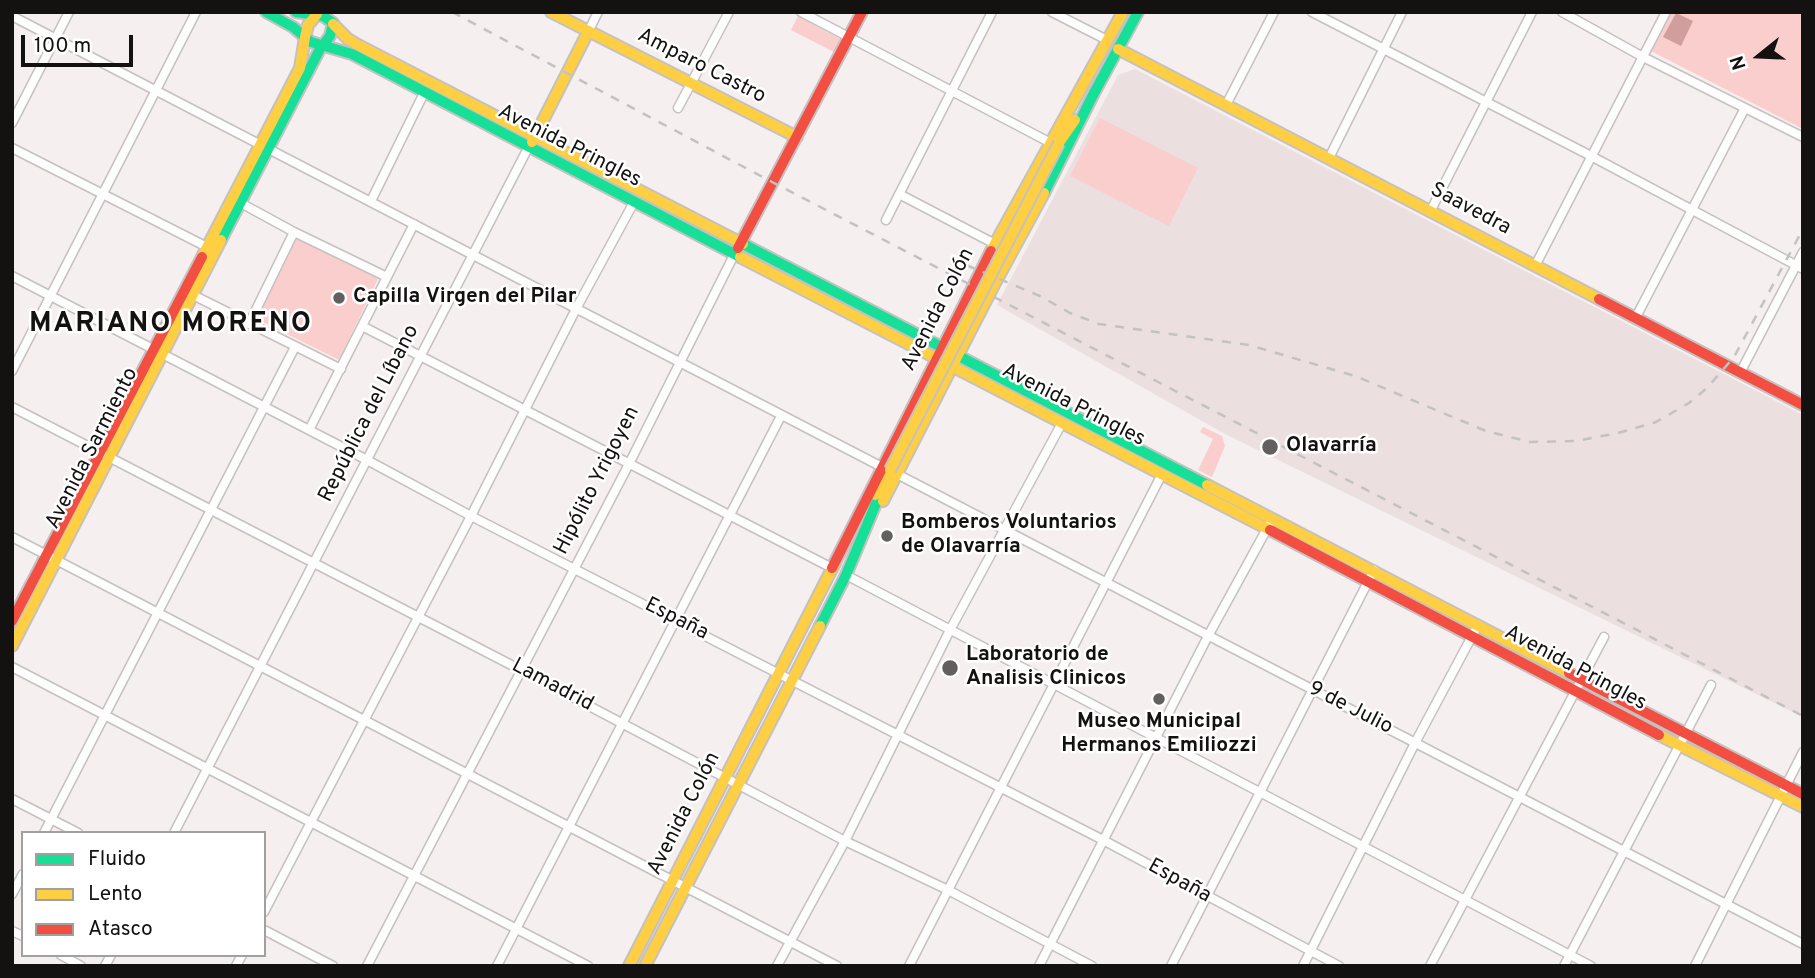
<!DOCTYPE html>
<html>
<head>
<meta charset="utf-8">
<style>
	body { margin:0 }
	#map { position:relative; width:1815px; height:978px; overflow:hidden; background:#f5efef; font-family:Overpass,sans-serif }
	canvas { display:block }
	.frame { position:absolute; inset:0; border:14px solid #141111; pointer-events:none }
	.legend { position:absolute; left:21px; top:831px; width:245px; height:126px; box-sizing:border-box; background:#fff; border:2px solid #a1a0a0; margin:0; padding:9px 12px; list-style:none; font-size:21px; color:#141111 }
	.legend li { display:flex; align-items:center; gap:14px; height:35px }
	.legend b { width:35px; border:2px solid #a1a0a0 }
	.north { position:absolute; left:1724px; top:21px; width:70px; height:70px; -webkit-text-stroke:5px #fff; paint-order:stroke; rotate:252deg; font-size:19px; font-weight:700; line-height:28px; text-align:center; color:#141111 }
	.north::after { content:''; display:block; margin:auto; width:24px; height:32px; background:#141111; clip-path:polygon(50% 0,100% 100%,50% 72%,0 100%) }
	.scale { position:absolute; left:21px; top:35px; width:112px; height:32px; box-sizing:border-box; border:4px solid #141111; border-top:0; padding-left:9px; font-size:21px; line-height:24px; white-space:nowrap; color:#141111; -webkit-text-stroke:5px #fff; paint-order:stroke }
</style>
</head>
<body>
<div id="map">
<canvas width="1815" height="978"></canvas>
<div class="frame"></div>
<ul class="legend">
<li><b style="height:9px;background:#16e098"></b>Fluido</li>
<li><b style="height:9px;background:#ffcf43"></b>Lento</li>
<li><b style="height:9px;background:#f24e42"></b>Atasco</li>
</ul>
<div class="north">N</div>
<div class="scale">100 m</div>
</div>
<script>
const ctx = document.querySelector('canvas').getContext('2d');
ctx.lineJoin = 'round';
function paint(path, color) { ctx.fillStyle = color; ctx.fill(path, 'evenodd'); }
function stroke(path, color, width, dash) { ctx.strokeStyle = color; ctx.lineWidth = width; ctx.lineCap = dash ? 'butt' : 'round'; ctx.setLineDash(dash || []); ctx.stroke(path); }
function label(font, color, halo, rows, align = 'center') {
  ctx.font = font + ' Overpass,sans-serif'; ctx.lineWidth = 5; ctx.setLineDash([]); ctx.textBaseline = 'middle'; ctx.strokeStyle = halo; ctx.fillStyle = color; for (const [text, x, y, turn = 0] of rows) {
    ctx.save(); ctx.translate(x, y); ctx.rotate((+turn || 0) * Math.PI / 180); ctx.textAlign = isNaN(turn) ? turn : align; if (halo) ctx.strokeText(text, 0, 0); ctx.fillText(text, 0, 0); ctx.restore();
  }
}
const built = new Path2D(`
	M 1135,69 L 1803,415 L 1803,717 L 1225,434 L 997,305 L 1118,75 Z`);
const green = new Path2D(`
	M 1665,12 L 1803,12 L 1803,129 L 1647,49 Z
	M 798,16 L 840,39 L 834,52 L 791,30 Z
	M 1100,118 L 1198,168 L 1169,226 L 1070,176 Z
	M 298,236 L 379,277 L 339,360 L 257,319 Z
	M 1203,427 L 1222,436 L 1225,446 L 1212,477 L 1198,470 L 1213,439 L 1200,432 Z`);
const water = new Path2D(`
	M 1676,13 L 1693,21 L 1681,46 L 1663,37 Z`);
const street = new Path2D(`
	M 801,12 L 1049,142
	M 1052,12 L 1107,40
	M 1312,12 L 1591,156 L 1803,269
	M 1562,12 L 1643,57 L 1803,137
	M 12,16 L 882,467
	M 588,32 L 598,12
	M 1226,105 L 1274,12
	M 678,108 L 729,12
	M 12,123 L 69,12
	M 12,148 L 209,248
	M 1329,158 L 1402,12
	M 899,194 L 995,244
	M 237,201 L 294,232 L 387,277
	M 371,201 L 424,93
	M 1431,210 L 1532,12
	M 886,220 L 992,12
	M 1535,266 L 1666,12
	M 12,276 L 367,460 L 471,516 L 1103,840 L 1339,966
	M 193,295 L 341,369
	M 1635,319 L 1745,108
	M 249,324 L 294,232
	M 362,326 L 832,568
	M 12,371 L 196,12
	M 1740,373 L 1803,252
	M 12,407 L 521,670 L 845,841 L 948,890 L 1092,966
	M 309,430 L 414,224
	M 897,474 L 1803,944
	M 12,537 L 837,966
	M 846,575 L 1591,966
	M 12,667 L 588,966
	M 12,799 L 78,833
	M 44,833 L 295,347
	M 174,833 L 528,148
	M 12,894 L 23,874
	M 264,912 L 471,516 L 577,307 L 634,202
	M 264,930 L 333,966
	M 12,931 L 23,936
	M 61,955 L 81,966
	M 105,966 L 111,955
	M 236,966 L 242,955
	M 367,966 L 629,464 L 735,253
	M 497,966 L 781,416
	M 777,966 L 845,841 L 950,630 L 1062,423
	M 909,966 L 1162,474
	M 1039,966 L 1208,636 L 1269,525
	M 1171,966 L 1374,570
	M 1303,966 L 1415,743 L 1478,625
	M 1430,966 L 1604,637
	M 1564,966 L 1711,685
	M 1695,966 L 1803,752`);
const fast = new Path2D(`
	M 266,12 L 293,27 L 311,42 L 352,54 L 740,257
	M 296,12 L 323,16 L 333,23 L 330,36 L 323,45
	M 1093,95 L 1138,12
	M 1044,193 L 1095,91
	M 221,240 L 322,45
	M 743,244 L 1207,485
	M 820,626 L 846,575 L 882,489`);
const slow = new Path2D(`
	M 551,12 L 797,137
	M 333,24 L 348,39 L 358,45 L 743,244
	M 305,37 L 308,25 L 317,14
	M 1118,49 L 1599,299
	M 532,142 L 588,32
	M 1059,143 L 1075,120
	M 991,251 L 1123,12
	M 202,257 L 300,68 L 305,37
	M 740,257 L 1270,530
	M 1207,485 L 1569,673
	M 875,495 L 890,470
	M 883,501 L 994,285 L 1044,193
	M 12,646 L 221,240
	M 1659,735 L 1803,807
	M 629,966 L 835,563
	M 645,966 L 820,626`);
const jam = new Path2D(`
	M 738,248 L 862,12
	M 1599,299 L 1803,405
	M 1270,530 L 1659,735
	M 832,568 L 991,251
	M 12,621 L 202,257
	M 1569,673 L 1803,794`);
const rail = new Path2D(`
	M 452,12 L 772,182 L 1803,716
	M 966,265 L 1040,296 L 1070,313 L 1099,324 L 1249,345 L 1355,376 L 1486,431 L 1530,442 L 1576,441 L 1618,433 L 1656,422 L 1689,403 L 1707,388 L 1734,357 L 1803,229`);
const slowBridge = new Path2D(`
	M 890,470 L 1059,143`);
const markers = [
	[339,298,7,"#635f5f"],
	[1270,447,9,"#635f5f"],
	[887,536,7,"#635f5f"],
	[950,668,9,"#635f5f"],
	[1159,699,7,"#635f5f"]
];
const streetNames = [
	["Amparo Castro",701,67,27],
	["Avenida Pringles",569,147,27],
	["Saavedra",1470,210,28],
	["Avenida Colón",939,310,-63],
	["Avenida Pringles",1073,406,27],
	["República del Líbano",370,414,-63],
	["Avenida Sarmiento",93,449,-63],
	["Hipólito Yrigoyen",598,481,-63],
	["España",676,620,27],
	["Avenida Pringles",1575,669,28],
	["Lamadrid",552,686,28],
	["9 de Julio",1350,709,27],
	["Avenida Colón",685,814,-63],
	["España",1179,882,29]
];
const poiNames = [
	["Capilla Virgen del Pilar",353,298],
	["Olavarría",1286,447],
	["Bomberos Voluntarios",901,524],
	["de Olavarría",901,548],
	["Laboratorio de",966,656],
	["Analisis Clinicos",966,680],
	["Museo Municipal",1159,723,"center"],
	["Hermanos Emiliozzi",1159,747,"center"]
];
const districtNames = [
	["MARIANO MORENO",171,325]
];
paint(built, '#ecdfdf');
paint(green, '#f9cecd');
paint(water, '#d09e9d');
stroke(street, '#c6c1c1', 11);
stroke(fast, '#c6c1c1', 14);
stroke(slow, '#c6c1c1', 14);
stroke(jam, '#c6c1c1', 14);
stroke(street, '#fefdfd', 8);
stroke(fast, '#16e098', 10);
stroke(slow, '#ffcf43', 10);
stroke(jam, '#f24e42', 10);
stroke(rail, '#c3c2c2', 2.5, [9, 9]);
stroke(slowBridge, '#c6c1c1', 14, []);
stroke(slowBridge, '#ffcf43', 10);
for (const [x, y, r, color] of markers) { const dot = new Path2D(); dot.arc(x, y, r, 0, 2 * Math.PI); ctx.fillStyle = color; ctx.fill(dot); stroke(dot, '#fff', 2.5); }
label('21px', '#141111', '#fff', streetNames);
label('bold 21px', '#141111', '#fff', poiNames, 'left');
ctx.letterSpacing = '2px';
label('bold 28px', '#141111', '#fff', districtNames);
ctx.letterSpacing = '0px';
</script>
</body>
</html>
